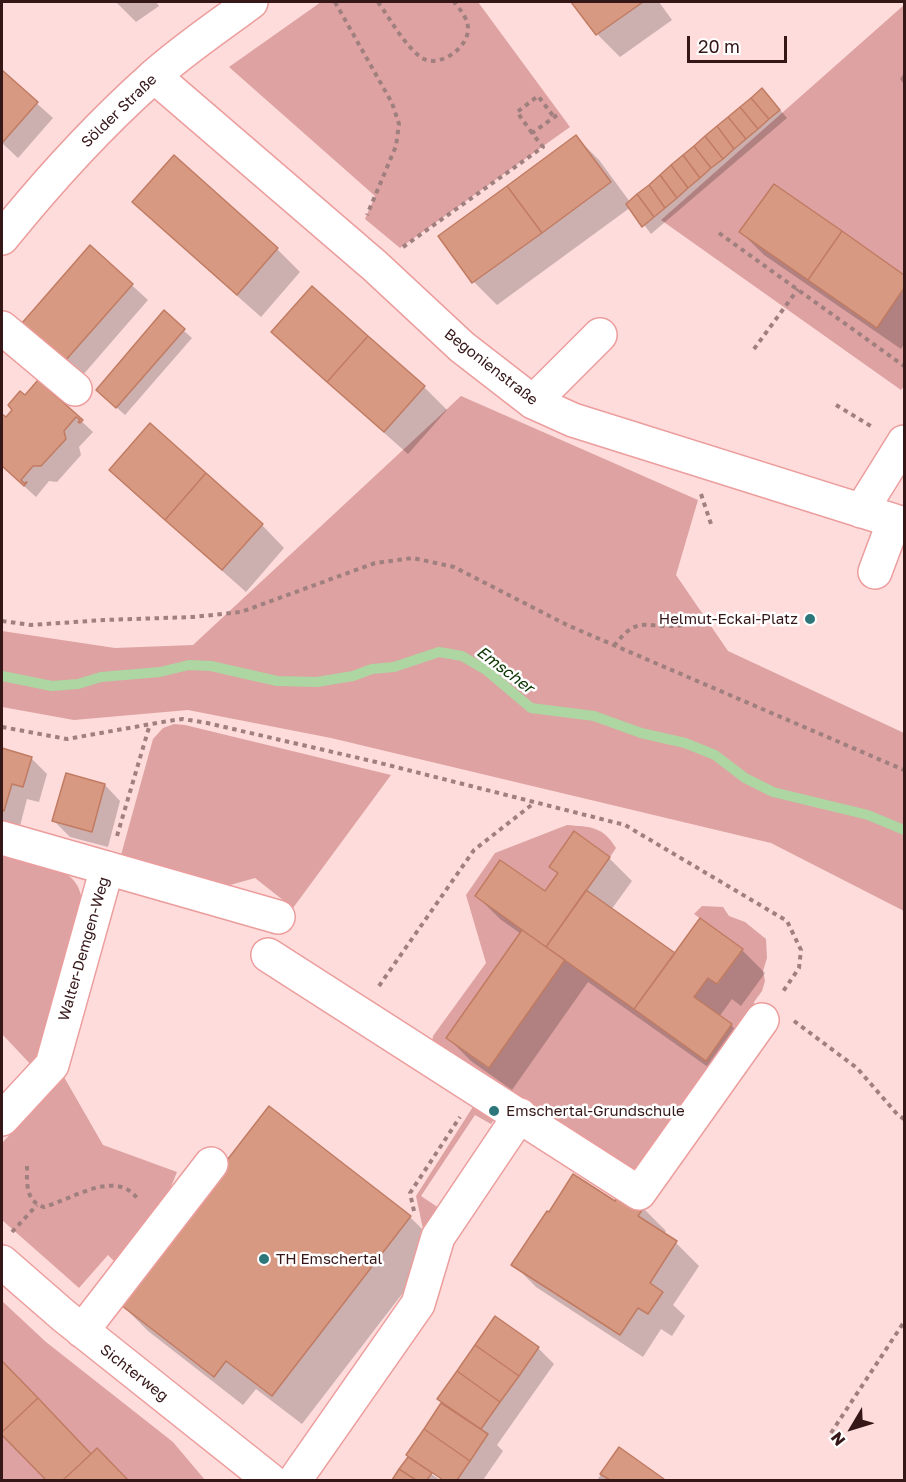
<!DOCTYPE html>
<html>
<head>
<meta charset="utf-8">
<style>
	body { margin:0 }
	#map { position:relative; width:906px; height:1482px; overflow:hidden; background:#fedcdb; font-family:"Golos Text",sans-serif }
	canvas { display:block }
	.frame { position:absolute; inset:0; border:3px solid #351718; pointer-events:none }
	.north { position:absolute; left:822px; top:1398px; width:60px; height:60px; -webkit-text-stroke:4px #fff; paint-order:stroke; rotate:232deg; font-size:16px; font-weight:700; line-height:24px; text-align:center; color:#351718 }
	.north::after { content:''; display:block; margin:auto; width:21px; height:27px; background:#351718; clip-path:polygon(50% 0,100% 100%,50% 72%,0 100%) }
	.scale { position:absolute; left:687px; top:36px; width:100px; height:27px; box-sizing:border-box; border:3px solid #351718; border-top:0; padding-left:8px; font-size:18px; line-height:21px; white-space:nowrap; color:#351718; -webkit-text-stroke:4px #fff; paint-order:stroke }
</style>
</head>
<body>
<div id="map">
<canvas width="906" height="1482"></canvas>
<div class="frame"></div>
<div class="north">N</div>
<div class="scale">20 m</div>
</div>
<script>
const ctx = document.querySelector('canvas').getContext('2d');
ctx.lineJoin = 'round';
function paint(path, color) { ctx.fillStyle = color; ctx.fill(path, 'evenodd'); }
function stroke(path, color, width, dash) { ctx.strokeStyle = color; ctx.lineWidth = width; ctx.lineCap = dash ? 'butt' : 'round'; ctx.setLineDash(dash || []); ctx.stroke(path); }
function label(font, color, halo, rows, align = 'center') {
  ctx.font = font + ' "Golos Text",sans-serif'; ctx.lineWidth = 5; ctx.setLineDash([]); ctx.textBaseline = 'middle'; ctx.strokeStyle = halo; ctx.fillStyle = color; for (const [text, x, y, turn = 0] of rows) {
    ctx.save(); ctx.translate(x, y); ctx.rotate((+turn || 0) * Math.PI / 180); ctx.textAlign = isNaN(turn) ? turn : align; if (halo) ctx.strokeText(text, 0, 0); ctx.fillText(text, 0, 0); ctx.restore();
  }
}
const green = new Path2D(`
	M 321,2 L 478,2 L 570,127 L 400,248 L 365,219 L 375,196 L 229,67 Z
	M 904,5 L 904,386 L 901,390 L 661,220 Z
	M 461,396 L 698,500 L 676,575 L 728,651 L 904,733 L 904,911 L 771,843 L 331,738 L 188,710 L 74,720 L 2,707 L 2,631 L 115,648 L 193,645 Z
	M 174,724 L 185,725 L 391,775 L 293,908 L 255,878 L 223,887 L 121,855 L 153,739 L 163,728 Z
	M 567,825 C 590,827 603,826 616,848 L 610,857 L 574,831 L 549,867 L 558,873 L 545,891 L 500,860 L 475,896 L 522,930 L 446,1038 L 488,1068 L 565,960 L 706,1060 L 731,1024 L 694,997 L 708,978 L 718,984 L 742,949 L 694,914 L 702,906 L 723,907 L 729,916 L 745,922 L 766,939 L 767,958 L 763,971 L 765,981 L 762,991 L 754,1002 L 756,1014 L 637,1181 L 432,1042 L 433,1036 L 486,963 L 466,895 L 495,853 Z
	M 2,852 C 27,859 77,865 81,896 C 82,902 81,909 81,915 L 35,1069 L 2,1034 Z
	M 64,1077 L 103,1145 L 177,1172 L 161,1211 L 118,1265 L 108,1255 L 79,1288 L 2,1220 L 2,1143 Z
	M 476,1102 L 497,1115 L 491,1124 L 475,1115 L 421,1196 L 442,1210 L 404,1299 L 423,1229 L 416,1196 Z
	M 2,1301 L 46,1342 L 173,1442 L 205,1480 L 2,1480 Z`);
const shadow = new Path2D(`
	M 116,2 L 156,2 L 159,6 L 136,22 Z
	M 573,2 L 659,2 L 672,20 L 620,57 L 597,34 Z
	M 2,72 L 53,118 L 18,158 L 2,143 Z
	M 904,73 L 904,84 L 900,79 Z
	M 770,98 L 787,118 L 651,234 L 631,207 L 497,305 L 474,282 L 440,236 L 576,137 L 599,160 L 630,202 Z
	M 174,158 L 277,249 L 300,272 L 261,317 L 157,225 L 134,202 Z
	M 774,186 L 904,276 L 904,344 L 901,349 L 764,255 L 741,232 Z
	M 90,247 L 148,300 L 82,376 L 40,338 Z
	M 164,313 L 192,338 L 125,415 L 105,397 Z
	M 273,332 L 424,387 L 447,410 L 408,454 L 296,355 Z
	M 2,416 L 6,419 L 77,417 L 93,432 L 79,447 L 81,455 L 57,482 L 49,481 L 36,497 L 2,466 Z
	M 111,470 L 262,525 L 284,548 L 246,592 L 134,493 Z
	M 2,750 L 31,758 L 47,774 L 39,802 L 27,799 L 20,826 L 2,821 Z
	M 67,775 L 105,785 L 120,801 L 108,847 L 70,837 L 54,821 Z
	M 609,858 L 632,881 L 611,910 L 675,955 L 742,950 L 765,973 L 741,1006 L 732,999 L 719,1017 L 731,1025 L 754,1048 L 729,1082 L 588,982 L 512,1090 L 471,1061 L 448,1038 L 521,934 L 500,919 L 477,896 L 545,894 L 559,875 L 551,867 Z
	M 615,1203 L 643,1208 L 666,1231 L 664,1234 L 676,1243 L 699,1266 L 673,1305 L 685,1316 L 672,1336 L 661,1329 L 643,1357 L 536,1287 L 513,1264 Z
	M 410,1217 L 439,1246 L 302,1424 L 256,1389 L 243,1405 L 148,1331 L 119,1302 Z
	M 538,1348 L 554,1364 L 497,1445 L 503,1451 L 483,1480 L 445,1480 L 424,1466 L 424,1469 L 440,1480 L 393,1480 L 443,1403 L 439,1399 Z
	M 2,1362 L 89,1453 L 71,1471 L 97,1450 L 126,1480 L 48,1480 L 2,1433 Z
	M 620,1449 L 663,1480 L 597,1480 Z`);
const stream = new Path2D(`
	M 2,676 L 52,686 L 78,684 L 101,677 L 160,672 L 189,665 L 211,666 L 277,681 L 317,682 L 353,676 L 372,669 L 394,667 L 439,652 L 462,656 L 486,670 L 531,708 L 594,716 L 641,733 L 685,743 L 715,755 L 745,778 L 773,792 L 868,815 L 904,830`);
const building = new Path2D(`
	M 571,2 L 643,2 L 596,35 Z
	M 2,70 L 38,102 L 2,143 Z
	M 762,88 L 780,110 L 769,119 L 751,98 Z
	M 751,98 L 769,119 L 758,129 L 740,107 Z
	M 740,107 L 758,129 L 746,139 L 728,117 Z
	M 728,117 L 746,139 L 734,149 L 717,126 Z
	M 717,126 L 734,149 L 723,159 L 705,136 Z
	M 576,135 L 611,182 L 542,233 L 507,186 Z
	M 705,136 L 723,159 L 711,168 L 694,146 Z
	M 694,146 L 711,168 L 700,178 L 683,155 Z
	M 174,155 L 278,248 L 237,295 L 132,202 Z
	M 683,155 L 700,178 L 688,188 L 671,165 Z
	M 671,165 L 688,188 L 677,198 L 660,175 Z
	M 660,175 L 677,198 L 665,208 L 649,185 Z
	M 774,184 L 842,231 L 808,280 L 739,232 Z
	M 649,185 L 665,208 L 654,217 L 637,194 Z
	M 507,186 L 542,233 L 472,283 L 438,236 Z
	M 637,194 L 654,217 L 642,227 L 626,204 Z
	M 842,231 L 904,275 L 904,288 L 877,328 L 808,280 Z
	M 90,245 L 133,284 L 65,361 L 22,323 Z
	M 312,286 L 368,336 L 327,382 L 271,332 Z
	M 164,310 L 185,329 L 116,408 L 96,390 Z
	M 368,336 L 425,386 L 384,432 L 327,382 Z
	M 38,380 L 83,420 L 80,423 L 78,422 L 80,420 L 76,417 L 64,431 L 66,439 L 41,466 L 33,466 L 21,480 L 24,483 L 27,482 L 24,486 L 2,466 L 2,414 L 6,417 L 12,410 L 8,405 L 20,391 L 25,395 Z
	M 150,423 L 206,473 L 165,520 L 109,470 Z
	M 206,473 L 263,524 L 222,570 L 165,520 Z
	M 2,748 L 32,757 L 23,787 L 12,784 L 4,811 L 2,810 Z
	M 66,773 L 105,784 L 92,832 L 52,821 Z
	M 574,831 L 610,857 L 546,947 L 475,896 L 500,860 L 545,891 L 558,873 L 549,867 Z
	M 586,890 L 675,953 L 634,1009 L 546,947 Z
	M 700,918 L 743,949 L 717,984 L 708,978 L 694,997 L 732,1024 L 706,1061 L 634,1009 Z
	M 522,930 L 565,960 L 489,1068 L 446,1038 Z
	M 269,1106 L 411,1216 L 272,1396 L 226,1361 L 214,1377 L 117,1302 Z
	M 573,1174 L 615,1201 L 621,1192 L 644,1207 L 638,1216 L 677,1241 L 650,1283 L 663,1292 L 648,1314 L 638,1308 L 620,1335 L 511,1265 L 547,1211 L 549,1212 Z
	M 495,1316 L 539,1347 L 519,1376 L 475,1345 Z
	M 475,1345 L 519,1376 L 500,1402 L 457,1371 Z
	M 2,1361 L 38,1398 L 2,1432 Z
	M 457,1371 L 500,1402 L 481,1429 L 437,1399 Z
	M 38,1398 L 91,1454 L 63,1480 L 46,1480 L 2,1435 L 2,1432 Z
	M 441,1403 L 488,1434 L 470,1461 L 424,1429 Z
	M 424,1429 L 470,1461 L 457,1480 L 443,1480 L 406,1455 Z
	M 619,1447 L 664,1479 L 662,1480 L 610,1480 L 600,1474 Z
	M 97,1448 L 128,1480 L 63,1480 L 91,1454 Z
	M 408,1457 L 432,1473 L 427,1480 L 416,1480 L 399,1469 Z
	M 399,1469 L 416,1480 L 392,1480 Z`);
const path = new Path2D(`
	M 335,2 L 392,103 L 399,124 L 396,146 L 367,215
	M 378,2 C 389,17 407,50 424,59 C 441,67 467,48 468,30 C 469,20 460,9 454,2
	M 532,133 L 517,112 L 538,96 L 554,117
	M 719,233 L 904,366
	M 403,247 L 543,147 L 532,133 L 560,113
	M 754,349 L 798,289
	M 836,405 L 874,428
	M 701,494 L 712,527
	M 2,621 L 31,625 L 104,620 L 193,617 L 241,612 L 375,563 L 413,558 L 454,567 L 567,625 L 904,770
	M 614,646 C 637,616 643,627 674,626 C 686,626 700,618 711,615
	M 2,727 L 67,739 L 168,721 L 183,719 L 207,723 L 376,762 L 625,825 L 787,921 L 801,950 L 799,968 L 782,993
	M 117,836 L 150,724
	M 379,986 L 474,850 L 534,803
	M 794,1021 L 857,1068 L 897,1114 L 904,1119
	M 27,1166 C 27,1183 25,1201 44,1207 C 73,1199 118,1167 139,1201
	M 414,1211 L 410,1193 L 460,1117
	M 12,1232 L 37,1205
	M 831,1433 L 904,1322`);
const minor = new Path2D(`
	M 154,76 L 375,266 L 462,347 L 533,402 L 573,420 L 904,524
	M 2,328 L 75,389
	M 533,402 L 600,335
	M 861,511 L 904,442
	M 875,572 L 894,521
	M 2,838 L 278,917
	M 268,955 L 639,1193 L 762,1020
	M 2,1119 L 52,1065 L 107,868
	M 2,1262 L 64,1316 L 270,1480
	M 82,1331 L 211,1164
	M 295,1480 L 418,1304 L 438,1237 L 520,1115`);
const major = new Path2D(`
	M 2,238 C 48,181 98,126 153,77 C 183,50 219,26 251,2`);
const markers = [
	[810,619,6,"#2d767a"],
	[494,1111,6,"#2d767a"],
	[264,1259,6,"#2d767a"]
];
const streetNames = [
	["Sölder Straße",119,111,-44],
	["Begonienstraße",491,367,38],
	["Walter-Demgen-Weg",84,949,-74],
	["Sichterweg",134,1373,38]
];
const poiNames = [
	["Helmut-Eckai-Platz",798,619,"right"],
	["Emschertal-Grundschule",506,1111],
	["TH Emschertal",276,1259]
];
const waterNames = [
	["Emscher",505,670,37]
];
paint(green, '#dda2a1');
paint(shadow, '#0003');
stroke(stream, '#add6a3', 10);
paint(building, '#d89983');
stroke(building, '#c17b62', 1.5);
stroke(minor, '#ec9d9d', 36);
stroke(major, '#ec9d9d', 36);
stroke(path, '#a0807f', 4, [4.5, 4.5]);
stroke(minor, '#fff', 33);
stroke(major, '#fff', 33);
for (const [x, y, r, color] of markers) { const dot = new Path2D(); dot.arc(x, y, r, 0, 2 * Math.PI); ctx.fillStyle = color; ctx.fill(dot); stroke(dot, '#fff', 2); }
label('15px', '#351718', '#fff', streetNames);
label('15px', '#351718', '#fff', poiNames, 'left');
label('italic 16px', '#0b3401', '#fff', waterNames);
</script>
</body>
</html>
